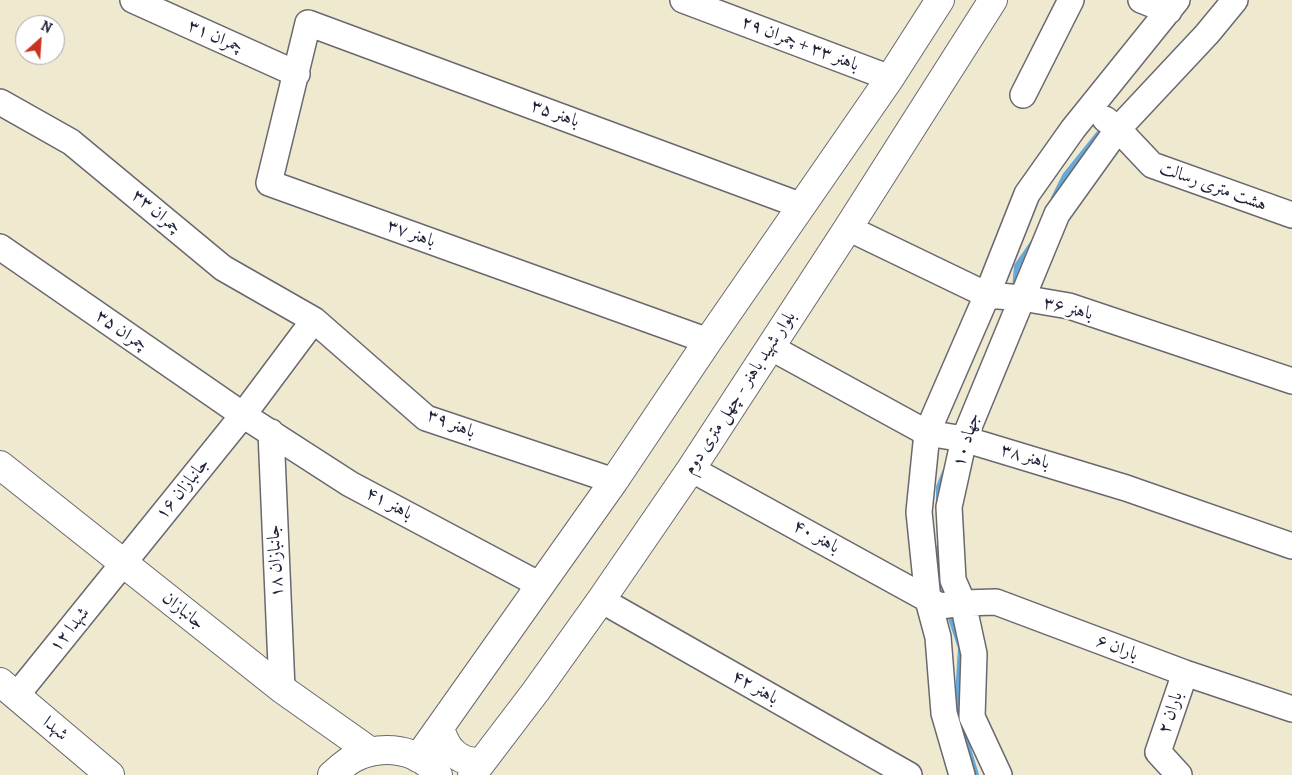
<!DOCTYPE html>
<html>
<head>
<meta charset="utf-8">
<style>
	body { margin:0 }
	#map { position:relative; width:1292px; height:775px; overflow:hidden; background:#efe9d0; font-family:Alegreya,serif }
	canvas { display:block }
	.north { position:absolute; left:15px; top:15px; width:50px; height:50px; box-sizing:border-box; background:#fff; border:1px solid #a7a7b1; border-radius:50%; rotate:26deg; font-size:14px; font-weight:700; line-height:20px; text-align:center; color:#22223b }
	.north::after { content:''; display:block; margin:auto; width:18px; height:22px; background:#c8321e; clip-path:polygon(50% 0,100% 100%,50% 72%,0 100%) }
</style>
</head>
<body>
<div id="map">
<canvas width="1292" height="775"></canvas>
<div class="north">N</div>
</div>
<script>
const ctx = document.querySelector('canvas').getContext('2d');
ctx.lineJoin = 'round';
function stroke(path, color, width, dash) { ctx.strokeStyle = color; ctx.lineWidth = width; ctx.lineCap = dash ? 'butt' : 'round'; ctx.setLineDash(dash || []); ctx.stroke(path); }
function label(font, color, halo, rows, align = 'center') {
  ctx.font = font + ' Alegreya,Amiri,serif'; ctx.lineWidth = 5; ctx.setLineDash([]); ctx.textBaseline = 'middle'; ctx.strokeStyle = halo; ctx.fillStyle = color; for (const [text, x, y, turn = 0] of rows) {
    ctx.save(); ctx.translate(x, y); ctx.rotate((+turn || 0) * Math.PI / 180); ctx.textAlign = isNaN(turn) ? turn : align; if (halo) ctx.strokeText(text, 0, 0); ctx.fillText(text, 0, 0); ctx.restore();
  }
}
const stream = new Path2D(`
	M 1054,198 L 1065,176 L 1106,125
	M 1015,289 L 1017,266 L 1033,243
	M 939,503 L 939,487 L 945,472
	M 939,548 L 939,581 L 945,600
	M 948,609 L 961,648 L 957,712 L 976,775`);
const minor = new Path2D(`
	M 133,0 L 297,74
	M 683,0 L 890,78
	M 1141,0 L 1169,11
	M 1023,95 L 1071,0
	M 0,102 L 71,142 L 223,268 L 314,320 L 426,418 L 614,481
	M 1105,119 L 1118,129 L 1152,165 L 1292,215
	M 848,228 L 987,295 L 1022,298 L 1069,306 L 1292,381
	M 0,247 L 243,415 L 350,484 L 540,585
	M 708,341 L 269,183 L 308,23 L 802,206
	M 770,347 L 927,433 L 964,439 L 1126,488 L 1292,546
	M 271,432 L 282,689
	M 691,469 L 940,606 L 963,603 L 996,602 L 1185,673 L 1292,709
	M 601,600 L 909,775
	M 16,696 L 243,415 L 314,320
	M 962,775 L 944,713 L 938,637 L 928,600 L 919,512 L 927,433 L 987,295 L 1027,194 L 1073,129 L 1177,0
	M 999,775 L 972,717 L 974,654 L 963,603 L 953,580 L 949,507 L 964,439 L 1057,214 L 1118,129 L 1207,34 L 1235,0
	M 1179,775 L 1158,752 L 1185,673`);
const tertiary = new Path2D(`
	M 440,728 C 446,749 458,763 481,762
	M 418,758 L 614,481 L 708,341 L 890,78 L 940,0
	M 472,775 L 536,691 L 601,600 L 691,469 L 848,228 L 993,0`);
const secondary = new Path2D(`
	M 0,465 L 282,689 L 371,752
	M 0,682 L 110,775
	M 332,775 C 339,769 346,762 354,758 C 382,744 419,748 438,775`);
const streetNames = [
	["چمران ۳۱",215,37,24],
	["باهنر ۳۳ + چمران ۲۹",800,44,21],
	["باهنر ۳۵",555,114,20],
	["هشت متری رسالت",1213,187,20],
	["چمران ۳۳",156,212,40],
	["باهنر ۳۷",411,234,20],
	["باهنر ۳۶",1068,309,14],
	["چمران ۳۵",121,331,35],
	["بلوار شهید باهنر - چهل متری دوم",740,393,-57],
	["باهنر ۳۹",451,424,22],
	["جهاد ۱۰",967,440,-73],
	["باهنر ۳۸",1025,457,17],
	["جانبازان ۱۶",183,489,-51],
	["باهنر ۴۱",389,504,28],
	["باهنر ۴۰",816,537,29],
	["جانبازان ۱۸",276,561,-93],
	["جانبازان",183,611,39],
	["شهدا ۱۲",70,630,-51],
	["باران ۶",1117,648,21],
	["باهنر ۴۲",755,688,30],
	["باران ۲",1171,713,-71],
	["شهدا",55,729,40]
];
stroke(stream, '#65a8da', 6);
stroke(minor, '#6a686f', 28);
stroke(tertiary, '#6a686f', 30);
stroke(secondary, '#6a686f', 30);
stroke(minor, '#fff', 25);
stroke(tertiary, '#fff', 28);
stroke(secondary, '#fff', 28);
label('18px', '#22223b', '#fff', streetNames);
</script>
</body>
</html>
